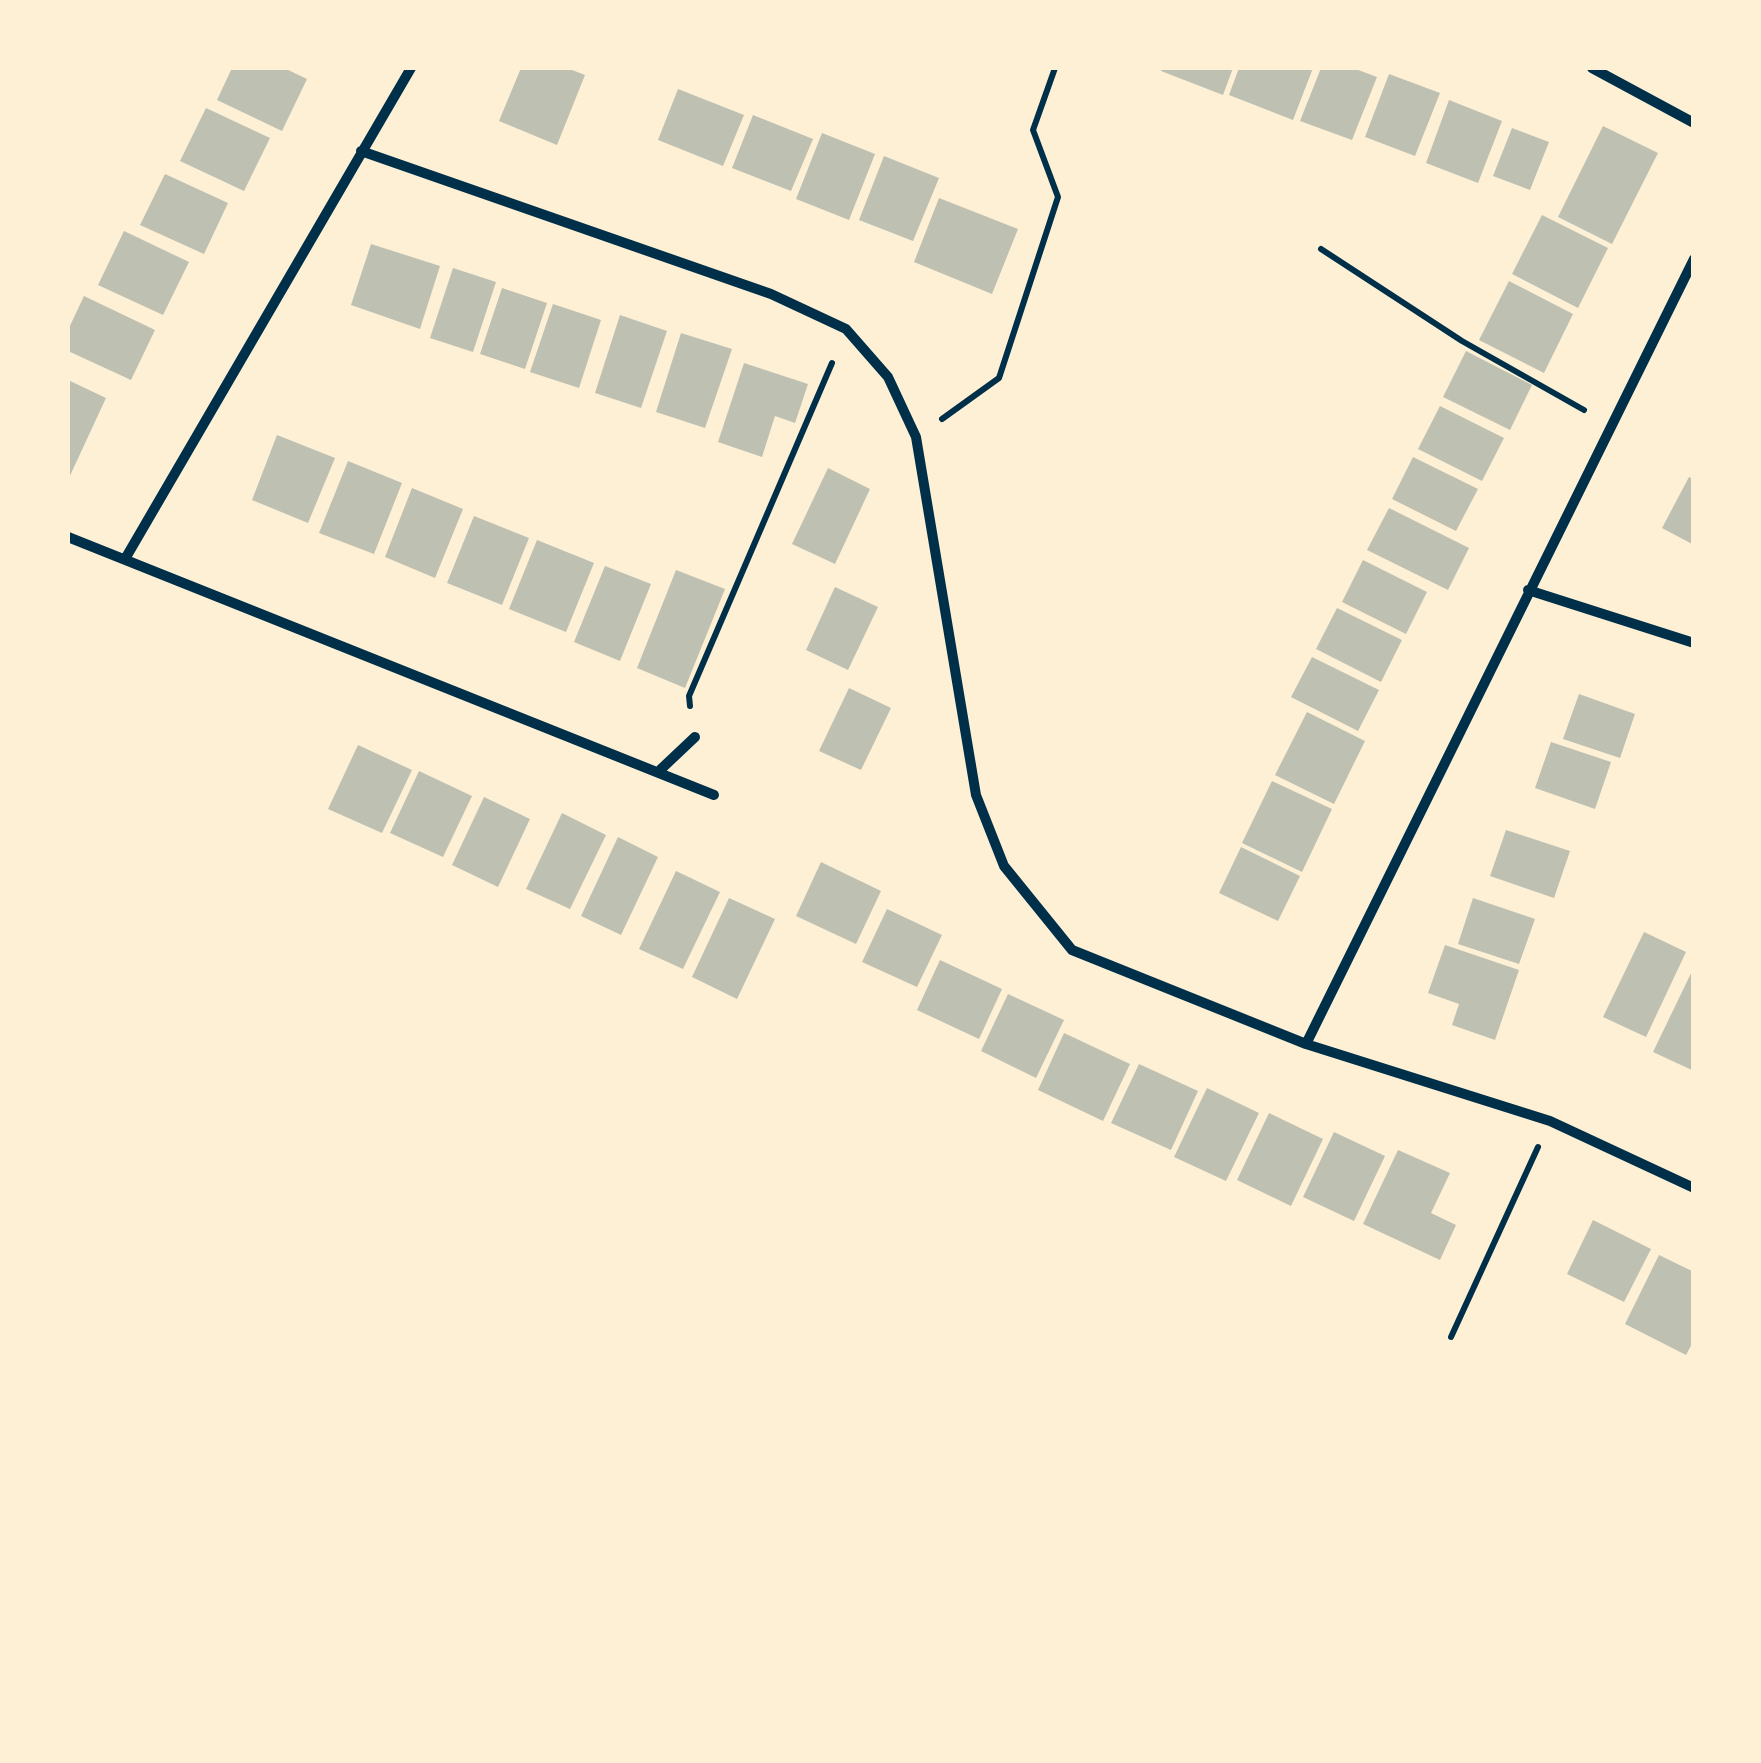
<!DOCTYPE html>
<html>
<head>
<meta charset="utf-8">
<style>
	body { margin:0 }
	#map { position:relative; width:1761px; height:1763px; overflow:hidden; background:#fdf0d5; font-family:"Space Grotesk",sans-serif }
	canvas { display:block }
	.frame { position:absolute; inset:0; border:70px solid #fdf0d5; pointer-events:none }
</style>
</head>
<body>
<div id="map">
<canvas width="1761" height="1763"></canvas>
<div class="frame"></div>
</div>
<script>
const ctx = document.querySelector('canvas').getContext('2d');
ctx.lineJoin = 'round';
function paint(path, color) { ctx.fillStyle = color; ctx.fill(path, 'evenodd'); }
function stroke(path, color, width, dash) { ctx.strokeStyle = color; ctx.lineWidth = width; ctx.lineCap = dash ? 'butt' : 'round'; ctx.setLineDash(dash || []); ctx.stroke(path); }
const building = new Path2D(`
	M 232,68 L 284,68 L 307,79 L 282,131 L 217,100 Z
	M 521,68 L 567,68 L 585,75 L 557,145 L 499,121 Z
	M 1163,68 L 1233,68 L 1223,95 L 1161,71 Z
	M 1239,68 L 1313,68 L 1293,120 L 1229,95 Z
	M 1321,68 L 1353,68 L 1377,77 L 1352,140 L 1300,121 Z
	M 1389,74 L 1440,93 L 1415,156 L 1365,137 Z
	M 678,89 L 744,115 L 723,166 L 658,140 Z
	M 1449,100 L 1502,121 L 1478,183 L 1426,163 Z
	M 206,108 L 270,138 L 244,191 L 180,161 Z
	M 753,115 L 813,139 L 791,191 L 732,168 Z
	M 1603,126 L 1658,153 L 1612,244 L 1558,217 Z
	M 1512,128 L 1549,142 L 1530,190 L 1493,176 Z
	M 822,133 L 875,154 L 849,220 L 796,199 Z
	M 884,156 L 939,178 L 913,241 L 859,220 Z
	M 165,174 L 228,203 L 204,254 L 140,225 Z
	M 939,198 L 1018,229 L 992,294 L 914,262 Z
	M 1542,215 L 1608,248 L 1578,308 L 1512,274 Z
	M 124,231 L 189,262 L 163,315 L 98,285 Z
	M 371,244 L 440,266 L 420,329 L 351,305 Z
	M 453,268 L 496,282 L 473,352 L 430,338 Z
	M 1509,281 L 1573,314 L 1544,373 L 1479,340 Z
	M 502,288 L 547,303 L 525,369 L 480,354 Z
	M 84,296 L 155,330 L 131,380 L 68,351 L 68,330 Z
	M 553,304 L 601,320 L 579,388 L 530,372 Z
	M 620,315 L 667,331 L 641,408 L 595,393 Z
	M 681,333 L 732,349 L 705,428 L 656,412 Z
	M 1466,351 L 1532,385 L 1510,430 L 1443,397 Z
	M 744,363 L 808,384 L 795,423 L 775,416 L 762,457 L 718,442 Z
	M 68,380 L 106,398 L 68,480 Z
	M 1440,406 L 1504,438 L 1482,481 L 1418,449 Z
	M 277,435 L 335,458 L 308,523 L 252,500 Z
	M 1413,457 L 1478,489 L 1456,531 L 1392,499 Z
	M 348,461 L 402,483 L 374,554 L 319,533 Z
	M 828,468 L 870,489 L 835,564 L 792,544 Z
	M 1689,477 L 1694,479 L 1694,545 L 1662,528 Z
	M 412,488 L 463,509 L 435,578 L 385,557 Z
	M 1389,508 L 1469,548 L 1448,590 L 1367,550 Z
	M 474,516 L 529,538 L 502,605 L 447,583 Z
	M 537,540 L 594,563 L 566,632 L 509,609 Z
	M 1363,560 L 1427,592 L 1406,634 L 1342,602 Z
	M 605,566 L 651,584 L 620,661 L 574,642 Z
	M 676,570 L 725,589 L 685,688 L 637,668 Z
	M 835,587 L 878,607 L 848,670 L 806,650 Z
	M 1337,608 L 1402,640 L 1381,682 L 1316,649 Z
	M 1312,657 L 1379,690 L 1358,731 L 1291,697 Z
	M 849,688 L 891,708 L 861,770 L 819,751 Z
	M 1579,694 L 1635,714 L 1620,758 L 1563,739 Z
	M 1307,712 L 1365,741 L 1334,804 L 1275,775 Z
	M 1551,742 L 1611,762 L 1595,809 L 1535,788 Z
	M 358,745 L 412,770 L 382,833 L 328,809 Z
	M 419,771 L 472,796 L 443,857 L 390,833 Z
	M 1272,781 L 1332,809 L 1302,872 L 1242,843 Z
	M 484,797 L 530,819 L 498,887 L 452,865 Z
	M 562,813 L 606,835 L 570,909 L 526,889 Z
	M 1506,830 L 1570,851 L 1554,898 L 1490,876 Z
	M 618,837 L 658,857 L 621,935 L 581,916 Z
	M 1241,847 L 1300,876 L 1278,921 L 1219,893 Z
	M 821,862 L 881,891 L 856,944 L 796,916 Z
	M 676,871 L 720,892 L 683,969 L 639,949 Z
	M 729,898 L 775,919 L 737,999 L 692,977 Z
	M 1473,898 L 1535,919 L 1519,964 L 1458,944 Z
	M 887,909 L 942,935 L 917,987 L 862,962 Z
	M 1644,932 L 1686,952 L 1646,1037 L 1603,1017 Z
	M 1445,945 L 1519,970 L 1495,1040 L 1452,1025 L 1459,1004 L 1428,993 Z
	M 940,960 L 1002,989 L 979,1039 L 917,1010 Z
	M 1694,967 L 1694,1071 L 1653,1052 Z
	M 1008,994 L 1064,1020 L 1036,1078 L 981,1051 Z
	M 1064,1033 L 1130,1064 L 1103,1121 L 1038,1090 Z
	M 1139,1064 L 1198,1091 L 1171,1150 L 1111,1123 Z
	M 1207,1088 L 1259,1113 L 1226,1181 L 1174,1157 Z
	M 1269,1113 L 1323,1139 L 1291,1206 L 1237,1180 Z
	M 1334,1132 L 1385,1156 L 1354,1221 L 1303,1197 Z
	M 1398,1150 L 1450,1173 L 1431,1213 L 1456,1225 L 1440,1260 L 1363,1224 Z
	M 1593,1220 L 1651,1249 L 1624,1302 L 1567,1274 Z
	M 1659,1255 L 1694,1272 L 1694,1340 L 1686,1355 L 1625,1324 Z`);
const path = new Path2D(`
	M 1321,249 L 1462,341 L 1584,410
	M 942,419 L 999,378 L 1058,197 L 1033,130 L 1055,68
	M 690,706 L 689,696 L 832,363
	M 1451,1337 L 1538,1147`);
const minor = new Path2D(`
	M 1592,68 L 1694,123
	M 361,151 L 771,294 L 846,329 L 888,377 L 916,437 L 976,795 L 1004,866 L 1072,950 L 1306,1044 L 1550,1121 L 1694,1188
	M 68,537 L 714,795
	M 125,559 L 411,68
	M 1528,590 L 1694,643
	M 659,771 L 695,737
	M 1306,1044 L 1694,259`);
paint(building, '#bec0b2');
stroke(path, '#003049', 6);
stroke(minor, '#003049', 10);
</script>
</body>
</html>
